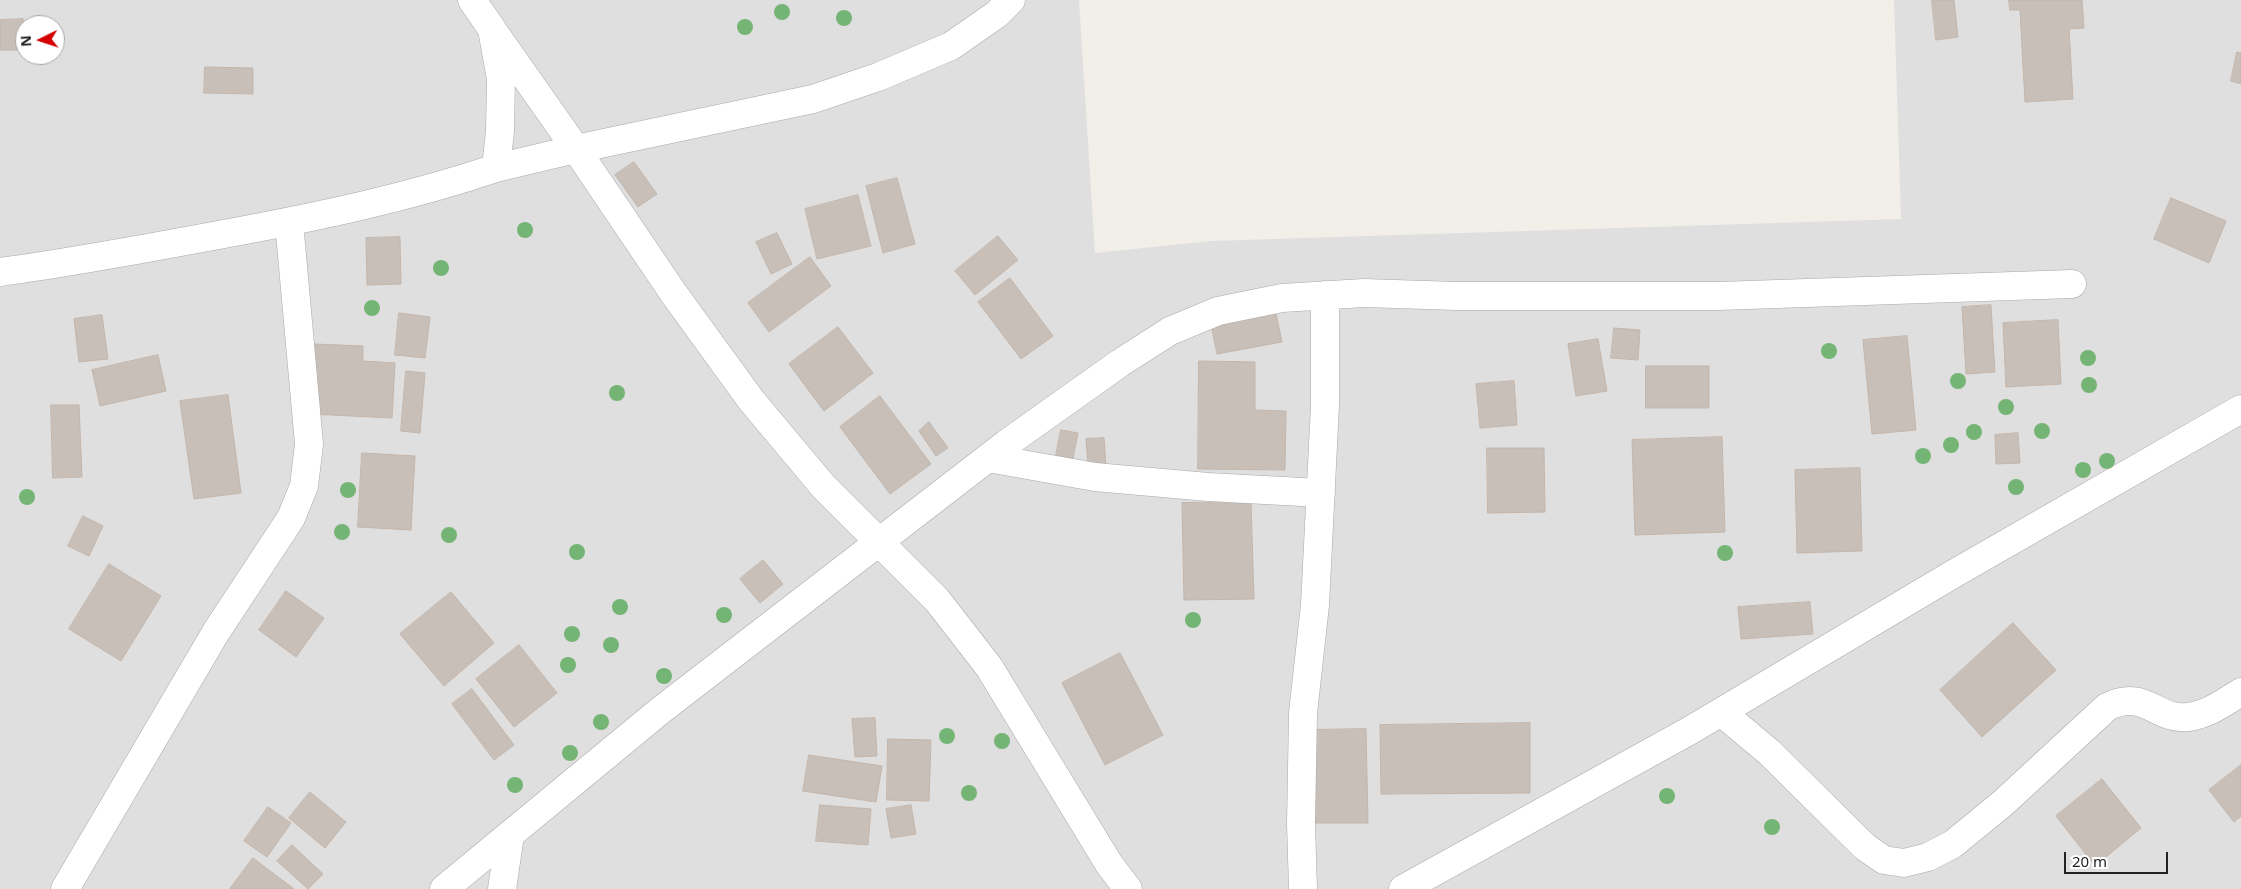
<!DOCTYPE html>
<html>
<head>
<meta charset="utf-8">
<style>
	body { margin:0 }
	#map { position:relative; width:2241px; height:889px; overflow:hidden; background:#f2efe9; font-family:"Noto Sans",sans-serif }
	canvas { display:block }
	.north { position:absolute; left:15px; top:15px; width:50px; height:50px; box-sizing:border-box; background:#fff; border:1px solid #a7a7a7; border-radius:50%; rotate:266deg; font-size:14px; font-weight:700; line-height:20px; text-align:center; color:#222 }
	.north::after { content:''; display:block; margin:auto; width:18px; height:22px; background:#d40000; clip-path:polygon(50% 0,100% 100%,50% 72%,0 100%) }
	.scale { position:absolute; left:2064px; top:852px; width:104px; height:22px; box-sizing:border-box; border:2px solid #222; border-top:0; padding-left:6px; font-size:15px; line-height:18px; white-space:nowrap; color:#222; -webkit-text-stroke:4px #fff; paint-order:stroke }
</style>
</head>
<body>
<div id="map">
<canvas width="2241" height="889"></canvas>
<div class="north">N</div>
<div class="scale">20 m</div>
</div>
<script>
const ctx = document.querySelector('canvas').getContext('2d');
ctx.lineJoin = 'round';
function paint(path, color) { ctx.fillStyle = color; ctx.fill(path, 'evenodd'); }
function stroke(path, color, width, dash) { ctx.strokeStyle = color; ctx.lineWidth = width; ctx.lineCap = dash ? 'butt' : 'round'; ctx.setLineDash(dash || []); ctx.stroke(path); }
const residential = new Path2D(`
	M 0,0 L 1079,0 L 1095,253 L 1211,241 L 1901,219 L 1894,0 L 2241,0 L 2241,889 L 0,889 ZM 25,25 L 55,25 L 55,55 L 25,55 Z`);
const building = new Path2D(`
	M 1932,0 L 1954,0 L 1958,37 L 1936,40 Z
	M 2009,0 L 2082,0 L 2084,28 L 2069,29 L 2073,99 L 2025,102 L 2020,10 L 2010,10 Z
	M 23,19 L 24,50 L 0,50 L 0,20 Z
	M 2237,52 L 2241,53 L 2241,84 L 2231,81 Z
	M 205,67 L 253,68 L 253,94 L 204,93 Z
	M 634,162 L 657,194 L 638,207 L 615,175 Z
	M 897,178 L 915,244 L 883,253 L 866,186 Z
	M 858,195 L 871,246 L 817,259 L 805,209 Z
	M 2171,198 L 2226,221 L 2209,263 L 2154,239 Z
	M 777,233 L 792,264 L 771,274 L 756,242 Z
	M 998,236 L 1018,260 L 975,295 L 955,271 Z
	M 400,237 L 401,284 L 367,285 L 366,238 Z
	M 810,257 L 831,286 L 769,332 L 748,303 Z
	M 1010,278 L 1053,336 L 1021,359 L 978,302 Z
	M 1991,305 L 1995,372 L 1966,374 L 1962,307 Z
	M 1275,309 L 1282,342 L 1217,354 L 1210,320 Z
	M 399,313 L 430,317 L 425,358 L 395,355 Z
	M 102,315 L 108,359 L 79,362 L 74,319 Z
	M 2058,320 L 2061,384 L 2006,387 L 2003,323 Z
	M 838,327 L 873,373 L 824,411 L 789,364 Z
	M 1614,328 L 1640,330 L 1638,360 L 1611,358 Z
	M 1907,336 L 1916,430 L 1872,434 L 1863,340 Z
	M 1598,339 L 1607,391 L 1576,396 L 1568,344 Z
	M 314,344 L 363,346 L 363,361 L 395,363 L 392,418 L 310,414 Z
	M 158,355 L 166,391 L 100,406 L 92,370 Z
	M 1199,361 L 1255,362 L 1255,410 L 1286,411 L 1285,470 L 1198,469 Z
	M 1646,366 L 1709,366 L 1709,408 L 1646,408 Z
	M 406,371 L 425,373 L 420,433 L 401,431 Z
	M 1514,381 L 1517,425 L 1480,428 L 1476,384 Z
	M 228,395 L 241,493 L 194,499 L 180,401 Z
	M 880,396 L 931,464 L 890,494 L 840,427 Z
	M 51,405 L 79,405 L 82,477 L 53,478 Z
	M 929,422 L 948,448 L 936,456 L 919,431 Z
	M 1061,430 L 1078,433 L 1071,469 L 1054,466 Z
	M 2018,433 L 2020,463 L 1996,464 L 1995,435 Z
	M 1722,437 L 1725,532 L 1635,535 L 1632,440 Z
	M 1104,438 L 1106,466 L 1088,467 L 1086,439 Z
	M 1487,448 L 1544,448 L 1545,512 L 1488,513 Z
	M 362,453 L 415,456 L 411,530 L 358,527 Z
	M 1860,468 L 1862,551 L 1797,553 L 1795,470 Z
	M 1251,502 L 1254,599 L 1184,600 L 1182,503 Z
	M 83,516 L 103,526 L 89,556 L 68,546 Z
	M 763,560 L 783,584 L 760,603 L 740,579 Z
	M 109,564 L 161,596 L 121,661 L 69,629 Z
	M 286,591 L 324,618 L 296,657 L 259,630 Z
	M 451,592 L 494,643 L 444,686 L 400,634 Z
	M 1810,602 L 1813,634 L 1741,639 L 1738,607 Z
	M 2013,623 L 2056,670 L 1982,737 L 1940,690 Z
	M 519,645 L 557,693 L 514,727 L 476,679 Z
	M 1120,653 L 1163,735 L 1105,765 L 1062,683 Z
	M 472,689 L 514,745 L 494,760 L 452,704 Z
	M 875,718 L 877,756 L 855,757 L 852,719 Z
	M 1530,723 L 1530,793 L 1381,794 L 1380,725 Z
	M 1366,729 L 1368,823 L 1314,823 L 1312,730 Z
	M 888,739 L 931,740 L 929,801 L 887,800 Z
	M 809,755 L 882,766 L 876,802 L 803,791 Z
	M 2241,765 L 2241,816 L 2234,822 L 2209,790 Z
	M 2102,779 L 2141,828 L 2095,866 L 2056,816 Z
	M 310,792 L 346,822 L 325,848 L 289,818 Z
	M 820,805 L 871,809 L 868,845 L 816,841 Z
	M 911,805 L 916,834 L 891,838 L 886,809 Z
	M 268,807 L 291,823 L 267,857 L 244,841 Z
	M 292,845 L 323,874 L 308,889 L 277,861 Z
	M 253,858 L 294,889 L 230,889 Z`);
const minor = new Path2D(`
	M 496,35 L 576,149 L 813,99 L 878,77 L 951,46 L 997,14 L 1011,0
	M 496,168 L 576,149 L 674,294 L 751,400 L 823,486 L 937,600 L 989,667 L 1109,864 L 1128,889
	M 0,272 C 75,262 149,248 224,234 C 316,217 407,198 496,168 L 500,131 L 501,79 L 492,29 L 472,0
	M 988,458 L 1095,477 L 1208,487 L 1321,493
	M 1721,712 L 1769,752 L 1865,847 L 1884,860 L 1904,863 L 1928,857 L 1953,844 L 2003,803 L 2107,707 C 2146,688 2156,721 2188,717 C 2207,715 2225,702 2241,692
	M 65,889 L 216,632 L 291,518 L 304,486 L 309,444 L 289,222
	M 444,889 L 661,710 L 1006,444 L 1120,363 L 1170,331 L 1218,311 L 1282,298 L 1364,293 L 1456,296 L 1718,296 L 2072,284
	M 502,889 L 510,835
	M 1303,889 L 1301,824 L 1303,713 L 1315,605 L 1325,405 L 1325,295
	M 1403,889 L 1689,731 L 1955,573 L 2241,409`);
const trees = [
	[782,12],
	[844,18],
	[745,27],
	[525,230],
	[441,268],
	[372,308],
	[1829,351],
	[2088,358],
	[1958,381],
	[2089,385],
	[617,393],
	[2006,407],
	[2042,431],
	[1974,432],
	[1951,445],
	[1923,456],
	[2107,461],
	[2083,470],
	[2016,487],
	[348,490],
	[27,497],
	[342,532],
	[449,535],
	[577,552],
	[1725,553],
	[620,607],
	[724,615],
	[1193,620],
	[572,634],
	[611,645],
	[568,665],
	[664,676],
	[601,722],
	[947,736],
	[1002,741],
	[570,753],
	[515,785],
	[969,793],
	[1667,796],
	[1772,827]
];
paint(residential, '#e0dfdf');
paint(building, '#c7bfb8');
stroke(building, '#c4b6ab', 1);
stroke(minor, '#a9a9a9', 29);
stroke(minor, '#fff', 28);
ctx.fillStyle = '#74b475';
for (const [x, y] of trees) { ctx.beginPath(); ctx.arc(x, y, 8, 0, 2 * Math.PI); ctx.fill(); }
</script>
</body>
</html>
